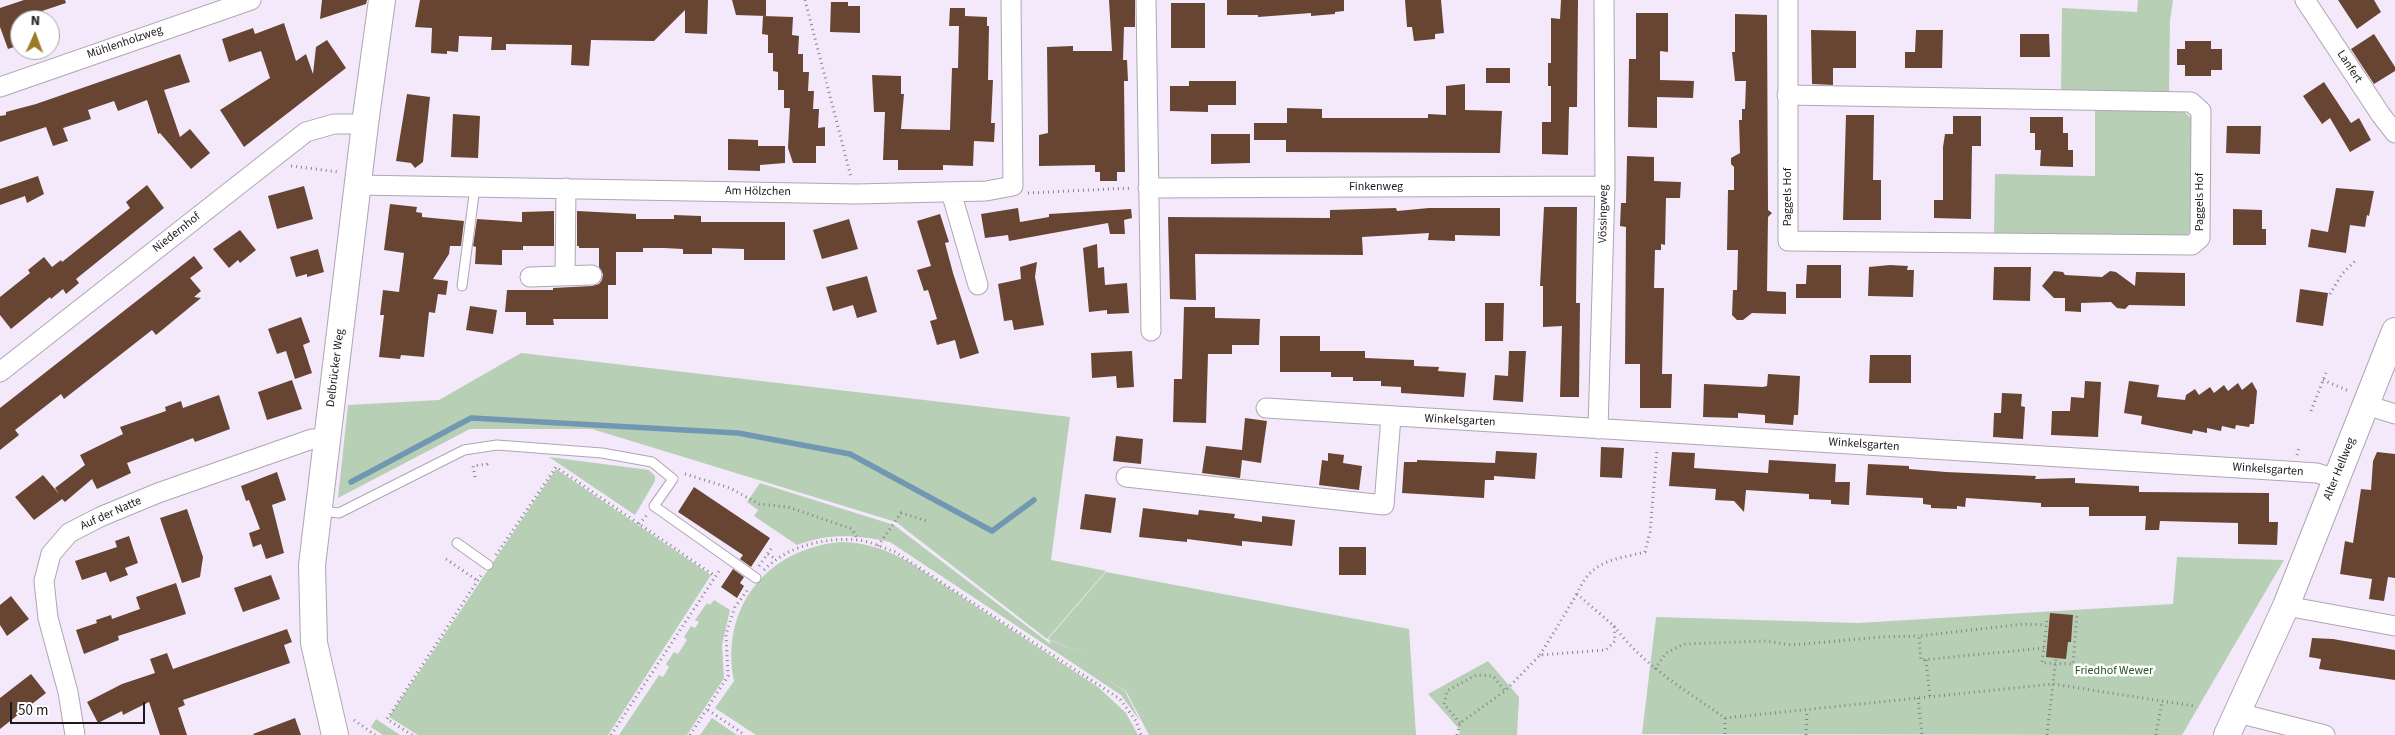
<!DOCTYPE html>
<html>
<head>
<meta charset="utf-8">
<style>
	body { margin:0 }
	#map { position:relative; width:2395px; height:735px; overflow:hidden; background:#f4e9fa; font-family:"Source Sans 3",sans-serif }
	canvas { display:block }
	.north { position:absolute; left:10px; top:10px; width:50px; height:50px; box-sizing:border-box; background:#fff; border:1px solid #a4a3a5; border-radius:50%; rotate:2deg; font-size:14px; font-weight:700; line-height:20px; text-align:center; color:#1c181e }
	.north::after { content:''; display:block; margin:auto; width:18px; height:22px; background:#9b7b25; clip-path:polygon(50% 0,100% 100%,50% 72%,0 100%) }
	.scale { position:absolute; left:10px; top:702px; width:135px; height:22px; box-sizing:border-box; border:2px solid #1c181e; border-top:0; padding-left:6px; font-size:15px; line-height:18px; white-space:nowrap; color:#1c181e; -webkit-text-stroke:4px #fff; paint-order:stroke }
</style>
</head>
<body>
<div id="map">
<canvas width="2395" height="735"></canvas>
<div class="north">N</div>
<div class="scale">50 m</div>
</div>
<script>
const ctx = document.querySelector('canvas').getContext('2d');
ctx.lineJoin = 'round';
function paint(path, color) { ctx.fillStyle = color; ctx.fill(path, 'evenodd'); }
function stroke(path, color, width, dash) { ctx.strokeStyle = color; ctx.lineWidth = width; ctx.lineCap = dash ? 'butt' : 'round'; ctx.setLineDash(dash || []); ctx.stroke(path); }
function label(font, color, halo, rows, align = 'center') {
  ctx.font = font + ' "Source Sans 3",sans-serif'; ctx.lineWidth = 5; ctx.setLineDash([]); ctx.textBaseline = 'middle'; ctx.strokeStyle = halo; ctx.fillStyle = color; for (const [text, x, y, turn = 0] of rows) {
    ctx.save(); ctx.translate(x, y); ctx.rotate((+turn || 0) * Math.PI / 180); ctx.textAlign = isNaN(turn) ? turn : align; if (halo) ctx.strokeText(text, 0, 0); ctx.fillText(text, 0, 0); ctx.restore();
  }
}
const green = new Path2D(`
	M 2138,0 L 2173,0 L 2170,21 L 2169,94 L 2061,92 L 2062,8 L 2137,12 Z
	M 2095,111 L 2183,111 L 2195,121 L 2195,227 L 2182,240 L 1994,238 L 1995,174 L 2095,176 Z
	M 521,353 L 1070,417 L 1051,560 L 1106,571 L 1047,639 L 896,522 L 592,429 L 470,429 L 338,498 L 348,405 L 439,400 Z
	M 549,457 L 649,470 L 655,476 L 655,481 L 635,515 Z
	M 556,469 L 711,575 L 608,735 L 418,735 L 389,717 Z
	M 760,483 L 894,525 L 1049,643 L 1051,644 L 1049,640 L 1087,655 L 1048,639 L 1106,572 L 1409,629 L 1416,735 L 1149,735 L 1126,691 L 1106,679 L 1125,691 L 1140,721 L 1121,695 L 890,542 C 855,535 830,533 797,545 L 754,516 L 758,510 L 747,502 Z
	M 839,542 C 865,542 886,549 909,562 L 1098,687 L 1126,713 L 1138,735 L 756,735 L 715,708 L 734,681 C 720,608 766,550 839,542 Z
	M 2177,557 L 2284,560 L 2182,735 L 1642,734 L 1656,617 L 1858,623 L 2173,604 Z
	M 714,600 L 730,610 L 722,645 L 724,678 L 687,735 L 619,735 L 659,675 L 663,677 L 669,667 L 666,664 L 674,652 L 678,654 L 687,640 L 684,637 L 691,626 L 695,628 L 699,622 L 695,620 L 707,603 L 710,605 Z
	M 1488,661 L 1519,697 L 1517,735 L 1459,735 L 1460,730 L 1428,694 Z
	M 712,718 L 737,735 L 700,735 Z
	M 376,719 L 400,735 L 383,735 L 371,727 Z`);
const stream = new Path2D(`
	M 351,482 L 471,418 L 738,433 L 850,454 L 992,531 L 1034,500`);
const building = new Path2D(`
	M 24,0 L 65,0 L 66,3 L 33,14 L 35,20 L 20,20 L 20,45 L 8,49 L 0,27 L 0,8 Z
	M 322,0 L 367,0 L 366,4 L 320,19 Z
	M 420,0 L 708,0 L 707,34 L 685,33 L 685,10 L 654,41 L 591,40 L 589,66 L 571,65 L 572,45 L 506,44 L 506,50 L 491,50 L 492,37 L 459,36 L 458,52 L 447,51 L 447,54 L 431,53 L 432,28 L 415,27 Z
	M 732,0 L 766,0 L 766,16 L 736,15 Z
	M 1109,0 L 1135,0 L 1135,27 L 1124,27 L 1123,60 L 1127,60 L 1128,81 L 1124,81 L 1125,172 L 1117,172 L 1117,181 L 1100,181 L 1100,172 L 1095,172 L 1095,165 L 1039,166 L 1039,135 L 1048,133 L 1047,47 L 1073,46 L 1073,51 L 1112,51 Z
	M 1227,0 L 1344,0 L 1344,11 L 1335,12 L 1335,14 L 1311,16 L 1311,13 L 1258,17 L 1258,15 L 1227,15 Z
	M 1405,0 L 1441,0 L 1444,33 L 1435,34 L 1435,39 L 1414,41 L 1412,27 L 1407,27 Z
	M 1561,0 L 1578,0 L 1577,107 L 1569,107 L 1568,155 L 1542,154 L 1542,122 L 1551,122 L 1551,86 L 1548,86 L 1548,63 L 1551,63 L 1551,18 L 1560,19 Z
	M 2338,0 L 2374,0 L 2381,12 L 2357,29 Z
	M 831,2 L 848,2 L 848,6 L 860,6 L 860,33 L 830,32 Z
	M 1171,3 L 1205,3 L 1205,48 L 1171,48 Z
	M 950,8 L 965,8 L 965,16 L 987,17 L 987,26 L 989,26 L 988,80 L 993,80 L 991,123 L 995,123 L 994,142 L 974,141 L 973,166 L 943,165 L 943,170 L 898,170 L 898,160 L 883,160 L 885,112 L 874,112 L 872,75 L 901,76 L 901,94 L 904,94 L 901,129 L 950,130 L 952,68 L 958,68 L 959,26 L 949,26 Z
	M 1636,13 L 1668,13 L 1668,52 L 1660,51 L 1660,80 L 1694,81 L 1693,98 L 1657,97 L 1657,128 L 1628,127 L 1629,59 L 1636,59 Z
	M 1735,14 L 1767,15 L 1768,210 L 1772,213 L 1768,217 L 1767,291 L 1786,292 L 1786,314 L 1752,313 L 1743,320 L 1737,320 L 1732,315 L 1733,290 L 1737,290 L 1738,250 L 1727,250 L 1728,190 L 1734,190 L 1734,167 L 1731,164 L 1731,158 L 1740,153 L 1739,120 L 1742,120 L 1742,109 L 1745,109 L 1746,81 L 1735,81 L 1732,52 L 1735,52 Z
	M 763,16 L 793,17 L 792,35 L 799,36 L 798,54 L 803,54 L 803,72 L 809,72 L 808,91 L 814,91 L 813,109 L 819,109 L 818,128 L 825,127 L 825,146 L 816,146 L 816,163 L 793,163 L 788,148 L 790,108 L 784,108 L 784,90 L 778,90 L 778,72 L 773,71 L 773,53 L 768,53 L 768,35 L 762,34 Z
	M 284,23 L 296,61 L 306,54 L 313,74 L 316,47 L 327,40 L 346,68 L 244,147 L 220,110 L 270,78 L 261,51 L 229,62 L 222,39 L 253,28 L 255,34 Z
	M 1811,30 L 1856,31 L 1856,68 L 1833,68 L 1833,85 L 1812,84 Z
	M 1916,30 L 1943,30 L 1942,68 L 1905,68 L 1905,52 L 1915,52 Z
	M 2020,34 L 2049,34 L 2050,57 L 2020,57 Z
	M 2374,34 L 2395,67 L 2395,71 L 2374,84 L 2351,49 Z
	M 2185,41 L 2211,41 L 2211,49 L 2222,49 L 2222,70 L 2211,70 L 2211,76 L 2185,76 L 2185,65 L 2177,65 L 2177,49 L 2185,49 Z
	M 180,54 L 190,82 L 164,90 L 180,137 L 190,129 L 210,153 L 191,169 L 160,133 L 158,134 L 147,100 L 118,111 L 114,101 L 88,110 L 91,119 L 63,128 L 68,141 L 53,146 L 46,127 L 0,142 L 0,116 L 6,115 L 6,112 L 36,104 Z
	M 1486,68 L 1510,68 L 1510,83 L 1486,83 Z
	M 1189,81 L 1236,81 L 1236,105 L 1208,105 L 1208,112 L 1170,111 L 1170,86 L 1189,86 Z
	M 2324,82 L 2351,123 L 2359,118 L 2371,140 L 2350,152 L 2330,118 L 2322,124 L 2303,96 Z
	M 1465,84 L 1465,110 L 1502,111 L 1500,153 L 1286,152 L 1286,140 L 1254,140 L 1254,123 L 1287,123 L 1287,108 L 1322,109 L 1322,118 L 1428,118 L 1428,114 L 1446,115 L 1446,86 Z
	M 407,94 L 430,97 L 423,162 L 415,168 L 411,163 L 396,161 Z
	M 453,114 L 480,116 L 478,158 L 451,157 Z
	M 1846,115 L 1874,115 L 1873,180 L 1881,180 L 1881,220 L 1843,220 Z
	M 1953,116 L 1981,116 L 1981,146 L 1972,146 L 1971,219 L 1934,218 L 1934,200 L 1943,200 L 1943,147 L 1945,134 L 1953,134 Z
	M 2030,117 L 2063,117 L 2063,133 L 2068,133 L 2068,150 L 2073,150 L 2073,167 L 2040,166 L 2041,150 L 2035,150 L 2035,133 L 2030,133 Z
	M 2227,126 L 2261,126 L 2260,154 L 2226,153 Z
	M 1211,134 L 1250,134 L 1250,163 L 1211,164 Z
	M 728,139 L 758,140 L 758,146 L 785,146 L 785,163 L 760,165 L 760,171 L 728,170 Z
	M 1627,156 L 1654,157 L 1654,181 L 1681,182 L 1680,198 L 1666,198 L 1665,245 L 1661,244 L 1661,250 L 1655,250 L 1654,288 L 1664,288 L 1662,374 L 1672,374 L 1671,408 L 1640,408 L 1640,364 L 1625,364 L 1626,227 L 1620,226 L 1621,203 L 1626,203 Z
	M 38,176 L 44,194 L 27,203 L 25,196 L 0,205 L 0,189 Z
	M 147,185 L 164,208 L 76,279 L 79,283 L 66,294 L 63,289 L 51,299 L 50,297 L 11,329 L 0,315 L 0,297 L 30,273 L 28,270 L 44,257 L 52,267 L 61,260 L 62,262 L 130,208 L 126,202 Z
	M 304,186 L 313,219 L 277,229 L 268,196 Z
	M 2336,188 L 2374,191 L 2369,216 L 2367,215 L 2365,227 L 2350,225 L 2346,253 L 2308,247 L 2311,229 L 2328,232 Z
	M 390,204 L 417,207 L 416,212 L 422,213 L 422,217 L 464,221 L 461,246 L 450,246 L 449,254 L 433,279 L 448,281 L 446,295 L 438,294 L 435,313 L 429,312 L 424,357 L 401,355 L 400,359 L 379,357 L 384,315 L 380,315 L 383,290 L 399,292 L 404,253 L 384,250 Z
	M 1544,207 L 1577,207 L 1576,303 L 1580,303 L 1579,397 L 1560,397 L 1562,326 L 1543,327 L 1543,286 L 1540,286 Z
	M 1018,208 L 1020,222 L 1049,217 L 1049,214 L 1131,209 L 1132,218 L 1124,220 L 1125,234 L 1110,234 L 1108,223 L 1009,241 L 1008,235 L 985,238 L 981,214 Z
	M 1396,208 L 1397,211 L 1429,208 L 1500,208 L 1500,236 L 1455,235 L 1455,241 L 1428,240 L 1429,233 L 1362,237 L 1363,255 L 1195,254 L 1196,300 L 1170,299 L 1168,217 L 1330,218 L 1330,210 Z
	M 2233,209 L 2262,210 L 2262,229 L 2266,229 L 2266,245 L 2233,245 Z
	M 554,211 L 554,246 L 523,246 L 523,250 L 502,250 L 502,265 L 475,264 L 476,247 L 473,246 L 477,219 L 522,222 L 522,212 Z
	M 577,211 L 636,214 L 636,219 L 674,219 L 674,215 L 701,216 L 701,222 L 785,222 L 785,260 L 744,260 L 744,249 L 712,248 L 712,254 L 683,254 L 683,249 L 664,248 L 643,248 L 643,252 L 616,252 L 616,285 L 608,285 L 608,319 L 553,319 L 554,325 L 526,325 L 526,312 L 505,312 L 507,290 L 553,290 L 553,288 L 592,286 L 599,284 L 602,280 L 603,274 L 599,267 L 599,248 L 579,248 L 579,246 L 577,246 Z
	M 940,214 L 949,242 L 945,243 L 953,273 L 979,353 L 960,359 L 955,340 L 937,345 L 930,321 L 937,319 L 928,290 L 924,291 L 917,270 L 931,266 L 917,221 Z
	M 849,219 L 858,249 L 822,259 L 813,230 Z
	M 240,230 L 256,250 L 240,263 L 238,260 L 229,268 L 213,249 Z
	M 1097,244 L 1098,268 L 1104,267 L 1105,285 L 1127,283 L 1129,313 L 1107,314 L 1107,310 L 1089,312 L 1083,248 Z
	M 318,249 L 324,272 L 307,277 L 307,274 L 296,277 L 290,257 Z
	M 194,256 L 203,268 L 190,278 L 201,291 L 194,297 L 201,298 L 156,335 L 152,330 L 64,399 L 61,394 L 15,430 L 19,435 L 0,450 L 0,408 Z
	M 1037,262 L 1035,277 L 1044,325 L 1014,330 L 1012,320 L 1004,321 L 998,284 L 1021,279 L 1020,267 Z
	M 1807,265 L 1841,265 L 1841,298 L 1796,298 L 1796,284 L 1806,284 Z
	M 1890,265 L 1908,266 L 1907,270 L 1914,270 L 1913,297 L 1868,296 L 1869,267 Z
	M 1994,267 L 2031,267 L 2030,301 L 1993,300 Z
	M 2054,271 L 2063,272 L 2065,275 L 2102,277 L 2110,271 L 2116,272 L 2135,286 L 2136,272 L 2185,273 L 2185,306 L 2129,305 L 2125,309 L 2117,308 L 2111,302 L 2081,303 L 2081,312 L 2065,311 L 2065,298 L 2054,298 L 2042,286 Z
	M 867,276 L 877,312 L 857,318 L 853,305 L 833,311 L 826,287 Z
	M 2300,289 L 2328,293 L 2323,326 L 2296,322 Z
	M 1485,303 L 1504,303 L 1503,341 L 1485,341 Z
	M 470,306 L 497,310 L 493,334 L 466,330 Z
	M 1184,307 L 1215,307 L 1215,318 L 1260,319 L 1259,345 L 1232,345 L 1232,354 L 1208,354 L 1206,423 L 1173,422 L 1174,379 L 1182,379 Z
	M 301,317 L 310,342 L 303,345 L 312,373 L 295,379 L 286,351 L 277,354 L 268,329 Z
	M 1280,336 L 1320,336 L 1320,351 L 1365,351 L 1365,358 L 1414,360 L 1414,366 L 1439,367 L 1438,371 L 1466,373 L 1464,397 L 1401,393 L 1401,387 L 1381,386 L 1381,381 L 1353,381 L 1353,377 L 1331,377 L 1331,372 L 1280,372 Z
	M 1132,351 L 1134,387 L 1117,388 L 1116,376 L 1092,378 L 1091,353 Z
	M 1509,351 L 1526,351 L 1523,402 L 1493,400 L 1495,375 L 1508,376 Z
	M 1870,355 L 1911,355 L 1911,383 L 1869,383 Z
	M 1768,374 L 1800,376 L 1798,415 L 1794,415 L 1793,425 L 1765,423 L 1765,415 L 1738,413 L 1738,418 L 1703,417 L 1704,384 L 1763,387 L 1767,386 Z
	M 292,380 L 302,409 L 267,420 L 258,392 Z
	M 2085,381 L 2101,382 L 2098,437 L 2051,435 L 2052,411 L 2070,411 L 2071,397 L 2084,398 Z
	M 2129,381 L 2159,385 L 2157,397 L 2185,400 L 2186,395 L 2195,389 L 2199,395 L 2210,387 L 2214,393 L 2224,385 L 2228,391 L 2238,383 L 2242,390 L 2252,382 L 2257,391 L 2254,424 L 2250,424 L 2249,427 L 2236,425 L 2235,429 L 2222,426 L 2221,431 L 2207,428 L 2207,433 L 2193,430 L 2192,434 L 2141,424 L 2142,416 L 2124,413 Z
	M 2002,393 L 2022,394 L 2021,406 L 2025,407 L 2023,439 L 1993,437 L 1994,413 L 2001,413 Z
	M 219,395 L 230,429 L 195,442 L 193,438 L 127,463 L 131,473 L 97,489 L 92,479 L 65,502 L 62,499 L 34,520 L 15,497 L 43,475 L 59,494 L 55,488 L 85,465 L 80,455 L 123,434 L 120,427 L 166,411 L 165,407 L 181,401 L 183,408 Z
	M 1245,418 L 1267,421 L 1261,463 L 1242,460 L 1240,478 L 1202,473 L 1206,446 L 1242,450 Z
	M 1116,436 L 1143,439 L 1141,464 L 1113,461 Z
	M 1601,447 L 1624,448 L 1622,478 L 1600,477 Z
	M 1496,451 L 1537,453 L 1535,479 L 1494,476 L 1494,480 L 1485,480 L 1484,498 L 1402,493 L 1404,462 L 1417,462 L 1417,460 L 1495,463 Z
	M 1672,452 L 1695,453 L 1694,468 L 1768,473 L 1769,460 L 1836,464 L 1835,482 L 1850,482 L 1849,505 L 1831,504 L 1831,500 L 1809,499 L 1809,494 L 1746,490 L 1744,512 L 1734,501 L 1715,500 L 1716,489 L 1669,486 Z
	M 2377,452 L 2395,454 L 2395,578 L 2388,577 L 2384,601 L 2369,599 L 2372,579 L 2340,574 L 2345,541 L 2353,543 L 2361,489 L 2371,490 L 2373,461 Z
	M 1328,453 L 1344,455 L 1343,463 L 1362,466 L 1359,490 L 1319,485 L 1322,460 L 1328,461 Z
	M 1868,464 L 1909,466 L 1909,469 L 1946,472 L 2036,476 L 2035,479 L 2075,478 L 2075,483 L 2139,486 L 2139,492 L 2269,493 L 2269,522 L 2278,522 L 2277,545 L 2238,544 L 2238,523 L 2160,521 L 2159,530 L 2145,530 L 2146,516 L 2089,516 L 2089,507 L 2041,507 L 2041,503 L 1966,498 L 1965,507 L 1957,506 L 1957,509 L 1931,508 L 1931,505 L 1923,504 L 1923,498 L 1866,495 Z
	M 277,472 L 286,500 L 272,505 L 284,553 L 266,559 L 261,544 L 253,547 L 249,533 L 260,529 L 249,500 L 246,501 L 241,486 Z
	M 694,487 L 770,538 L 751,567 L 740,559 L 743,555 L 678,512 Z
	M 1085,494 L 1116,498 L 1111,533 L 1080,529 Z
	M 1143,508 L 1198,515 L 1199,510 L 1235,514 L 1234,518 L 1262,522 L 1262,516 L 1295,520 L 1292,546 L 1242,541 L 1242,546 L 1187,539 L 1187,542 L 1139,537 Z
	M 187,509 L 203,557 L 200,577 L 182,583 L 160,518 Z
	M 129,536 L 138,563 L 125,568 L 128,575 L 110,582 L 106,572 L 82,580 L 75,561 L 117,547 L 115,541 Z
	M 1339,547 L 1366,547 L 1366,575 L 1339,575 Z
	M 733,569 L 744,577 L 740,583 L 744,586 L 737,598 L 721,587 Z
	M 271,575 L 280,599 L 243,612 L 234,588 Z
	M 176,583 L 186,614 L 118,636 L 119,640 L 84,654 L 76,630 L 97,623 L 96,620 L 111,615 L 112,619 L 140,609 L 136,597 Z
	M 11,596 L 29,619 L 7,636 L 0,625 L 0,605 Z
	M 2050,613 L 2073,615 L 2071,642 L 2068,642 L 2066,659 L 2046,657 Z
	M 287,629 L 292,642 L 284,645 L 290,663 L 183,700 L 185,705 L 178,708 L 187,735 L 160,735 L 149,702 L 123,715 L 122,711 L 98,723 L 87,702 L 122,684 L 155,673 L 150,659 L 167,653 L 173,669 Z
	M 2312,638 L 2333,639 L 2395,650 L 2395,680 L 2319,669 L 2321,659 L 2309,657 Z
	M 31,674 L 46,693 L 0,729 L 0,698 Z
	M 295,718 L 301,735 L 254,735 L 253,734 Z`);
const path = new Path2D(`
	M 805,0 L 851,177
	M 291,166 L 339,172
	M 1028,193 L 1132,188
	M 2330,294 L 2342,274 L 2355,261
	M 2323,380 L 2349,391
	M 2311,411 L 2326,373
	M 2297,455 L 2299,448
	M 685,474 L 730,488 L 759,504 L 788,507 L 852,529 L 858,540
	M 475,477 L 473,466 L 487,464 L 489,460
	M 639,524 L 647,515
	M 878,546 L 901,513 L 927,521
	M 768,554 L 776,559
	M 496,555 L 556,467 L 715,576
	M 446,559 L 478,581
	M 759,566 L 773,546
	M 764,570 C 787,546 825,537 858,540 C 870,541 883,548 895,552 L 1120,699 L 1136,721 L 1141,735
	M 2047,621 L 2042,663 L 2073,664 L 2077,614
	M 1614,626 C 1644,666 1685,690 1725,718 L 2053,684 L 2194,706
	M 2044,648 L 1921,660 L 1919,636 L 2023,624 L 2046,625
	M 1540,655 L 1577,594
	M 1926,660 L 1930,697
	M 1655,669 L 1666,653 L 1684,644 L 1766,641 L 1792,645 L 1881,637 L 1919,636
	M 1918,698 L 1922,735
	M 708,710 L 745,735
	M 1725,718 L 1725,735
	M 354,720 L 375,735
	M 1460,723 L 1444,704 L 1447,691 L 1476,675 L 1493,676 L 1505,691
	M 412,735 L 387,719 L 482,574
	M 611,735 L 721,568
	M 690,735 L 728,676 L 726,634 L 735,607 L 749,588
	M 1457,735 L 1460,723 L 1505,691 L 1540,655 L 1606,650 L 1615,641 L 1614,626 L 1577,594 C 1591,560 1613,560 1645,552 L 1650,532 L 1657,450
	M 1806,735 L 1807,710
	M 2047,735 L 2056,658
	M 2156,735 L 2162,701`);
const lane = new Path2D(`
	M 462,286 L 475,187
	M 321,511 L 339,513 L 464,450 L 497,445 L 602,453 L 652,462 L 673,479 L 654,506 L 756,578
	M 457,543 L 488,565`);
const street = new Path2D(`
	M 1146,0 L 1151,331
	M 2305,0 L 2381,115 L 2395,133
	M 0,87 L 251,0
	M 1787,95 L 2191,102 L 2201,111 L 2200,238 L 2192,245 L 1788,241 L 1788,0
	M 358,185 L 856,194 L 986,191 L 1013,186 L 1011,0
	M 1148,188 L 1605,186
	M 951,192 L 978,285
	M 565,276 L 566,188
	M 530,277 L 592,275
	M 0,372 L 306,132 L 334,124 L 365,124
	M 2366,405 L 2395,414
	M 1266,408 L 2271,470 L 2317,473 L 2336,479
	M 1598,429 L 1605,186 L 1604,0
	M 1126,477 L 1384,505 L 1391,417
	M 2286,606 L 2395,626
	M 2238,713 L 2325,735
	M 75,735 L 68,692 L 48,618 L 44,581 L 51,554 L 69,533 L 100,517 L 158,493 L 312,439 L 327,439`);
const secondary = new Path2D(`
	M 335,735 L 314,643 L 312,565 L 365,124 L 382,0
	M 2227,735 L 2286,606 L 2395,331`);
const streetNames = [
	["Mühlenholzweg",125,43,-19],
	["Lanfert",2349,67,57],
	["Finkenweg",1376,187],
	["Am Hölzchen",758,192,1],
	["Paggels Hof",1788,197,-90],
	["Paggels Hof",2200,202,-90],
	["Vössingweg",1604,214,-89],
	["Niedernhof",177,233,-38],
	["Delbrücker Weg",336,368,-83],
	["Winkelsgarten",1460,421,3],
	["Winkelsgarten",1864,445,4],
	["Alter Hellweg",2340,469,-68],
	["Winkelsgarten",2268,470,4],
	["Auf der Natte",111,514,-24]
];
const parkNames = [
	["Friedhof Wewer",2114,671]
];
paint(green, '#b6cfb5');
stroke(stream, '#7297b2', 5.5);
paint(building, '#684533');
stroke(lane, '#afa5b4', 11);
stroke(street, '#afa5b4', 21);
stroke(secondary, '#afa5b4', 28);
stroke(path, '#89818d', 3, [1, 4]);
stroke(lane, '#fff', 9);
stroke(street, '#fff', 19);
stroke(secondary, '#fff', 26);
label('12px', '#1c181e', '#fff', streetNames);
label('12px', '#265225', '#fff', parkNames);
</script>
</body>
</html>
